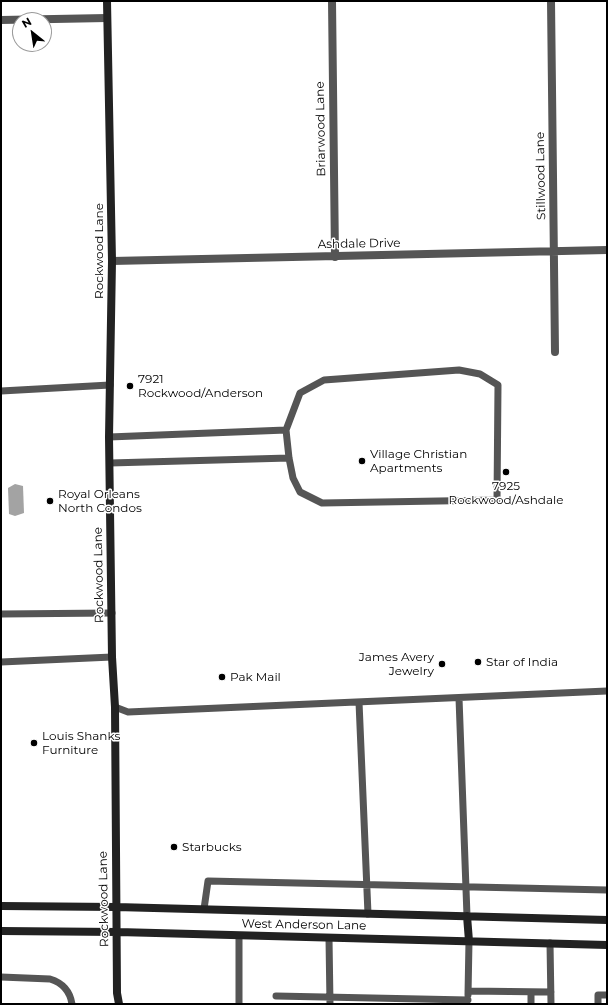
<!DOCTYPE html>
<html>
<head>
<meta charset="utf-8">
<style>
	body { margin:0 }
	#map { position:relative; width:608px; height:1005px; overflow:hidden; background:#fff; font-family:Montserrat,sans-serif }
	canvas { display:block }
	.frame { position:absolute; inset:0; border:2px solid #000; pointer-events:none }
	.north { position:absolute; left:12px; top:12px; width:40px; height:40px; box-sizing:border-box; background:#fff; border:1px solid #999; border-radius:50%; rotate:330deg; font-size:11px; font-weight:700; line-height:16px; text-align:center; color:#000 }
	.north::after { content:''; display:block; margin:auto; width:14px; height:18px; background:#000; clip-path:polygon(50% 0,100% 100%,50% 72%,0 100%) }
</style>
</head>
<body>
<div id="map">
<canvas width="608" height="1005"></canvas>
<div class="frame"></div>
<div class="north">N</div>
</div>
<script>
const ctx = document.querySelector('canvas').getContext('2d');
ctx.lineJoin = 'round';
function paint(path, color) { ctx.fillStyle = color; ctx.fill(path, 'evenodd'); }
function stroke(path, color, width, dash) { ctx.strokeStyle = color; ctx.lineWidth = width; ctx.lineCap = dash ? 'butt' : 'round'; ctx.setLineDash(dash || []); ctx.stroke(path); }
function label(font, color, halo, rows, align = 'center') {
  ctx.font = font + ' Montserrat,sans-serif'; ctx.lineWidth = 3; ctx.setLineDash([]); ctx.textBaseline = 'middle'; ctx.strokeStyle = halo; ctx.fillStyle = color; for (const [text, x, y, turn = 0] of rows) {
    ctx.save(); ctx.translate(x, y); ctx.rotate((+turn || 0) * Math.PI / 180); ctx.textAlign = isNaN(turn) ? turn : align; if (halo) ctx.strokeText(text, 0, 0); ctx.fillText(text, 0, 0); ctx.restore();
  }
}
const water = new Path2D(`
	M 15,484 L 23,486 L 24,513 L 15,516 L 9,514 L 8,488 Z`);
const lane = new Path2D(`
	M 459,370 L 480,374 L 498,385 L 497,500 L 322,503 L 300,492 L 293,478 L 289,458 L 286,430 L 300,393 L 324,380 Z
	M 1,391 L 110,385
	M 109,437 L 286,430
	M 110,463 L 289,458
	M 1,614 L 112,613
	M 1,662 L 112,657
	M 459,698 L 467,916
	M 359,702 L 368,914
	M 115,707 L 128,712 L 607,691
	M 204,909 L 208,881 L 607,890
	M 239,936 L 239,1004
	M 329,938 L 330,1004
	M 550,943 L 551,1004
	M 1,977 L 50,979 C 63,983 70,991 72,1004
	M 468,991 L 551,992
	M 468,995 L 469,941
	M 276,996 L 468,1000
	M 531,1004 L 531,992
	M 598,1004 L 598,995 L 607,995`);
const street = new Path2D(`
	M 332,1 L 335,257
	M 551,1 L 555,352
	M 1,20 L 107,18
	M 112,261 L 607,250`);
const secondary = new Path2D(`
	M 107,1 L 112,261 L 109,437 L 112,657 L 115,707 L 117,993 L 119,1004
	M 1,906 L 116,907 L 607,920
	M 467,916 L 469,941
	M 1,931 L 118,932 L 607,945`);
const markers = [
	[130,386,4,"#000"],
	[362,461,4,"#000"],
	[506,472,4,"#000"],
	[50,501,4,"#000"],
	[478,662,4,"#000"],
	[442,664,4,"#000"],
	[222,677,4,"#000"],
	[34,743,4,"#000"],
	[174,847,4,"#000"]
];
const streetNames = [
	["Briarwood Lane",321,129,-91],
	["Stillwood Lane",541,176,-91],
	["Ashdale Drive",359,244,-1],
	["Rockwood Lane",99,251,-90],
	["Rockwood Lane",99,575,-91],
	["Rockwood Lane",104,899,-91],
	["West Anderson Lane",304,925,1]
];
const poiNames = [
	["7921",138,379],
	["Rockwood/Anderson",138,393],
	["Village Christian",370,454],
	["Apartments",370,468],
	["7925",506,486,"center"],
	["Rockwood/Ashdale",506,500,"center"],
	["Royal Orleans",58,494],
	["North Condos",58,508],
	["James Avery",434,657,"right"],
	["Jewelry",434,671,"right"],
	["Star of India",486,662],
	["Pak Mail",230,677],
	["Louis Shanks",42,736],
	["Furniture",42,750],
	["Starbucks",182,847]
];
paint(water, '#a3a3a3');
stroke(lane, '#555', 7);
stroke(street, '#555', 8);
stroke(secondary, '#222', 8);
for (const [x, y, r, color] of markers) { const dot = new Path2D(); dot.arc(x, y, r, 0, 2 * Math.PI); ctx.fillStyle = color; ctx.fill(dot); stroke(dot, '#fff', 1.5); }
label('12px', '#000', '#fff', streetNames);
label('12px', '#000', '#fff', poiNames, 'left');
</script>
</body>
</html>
